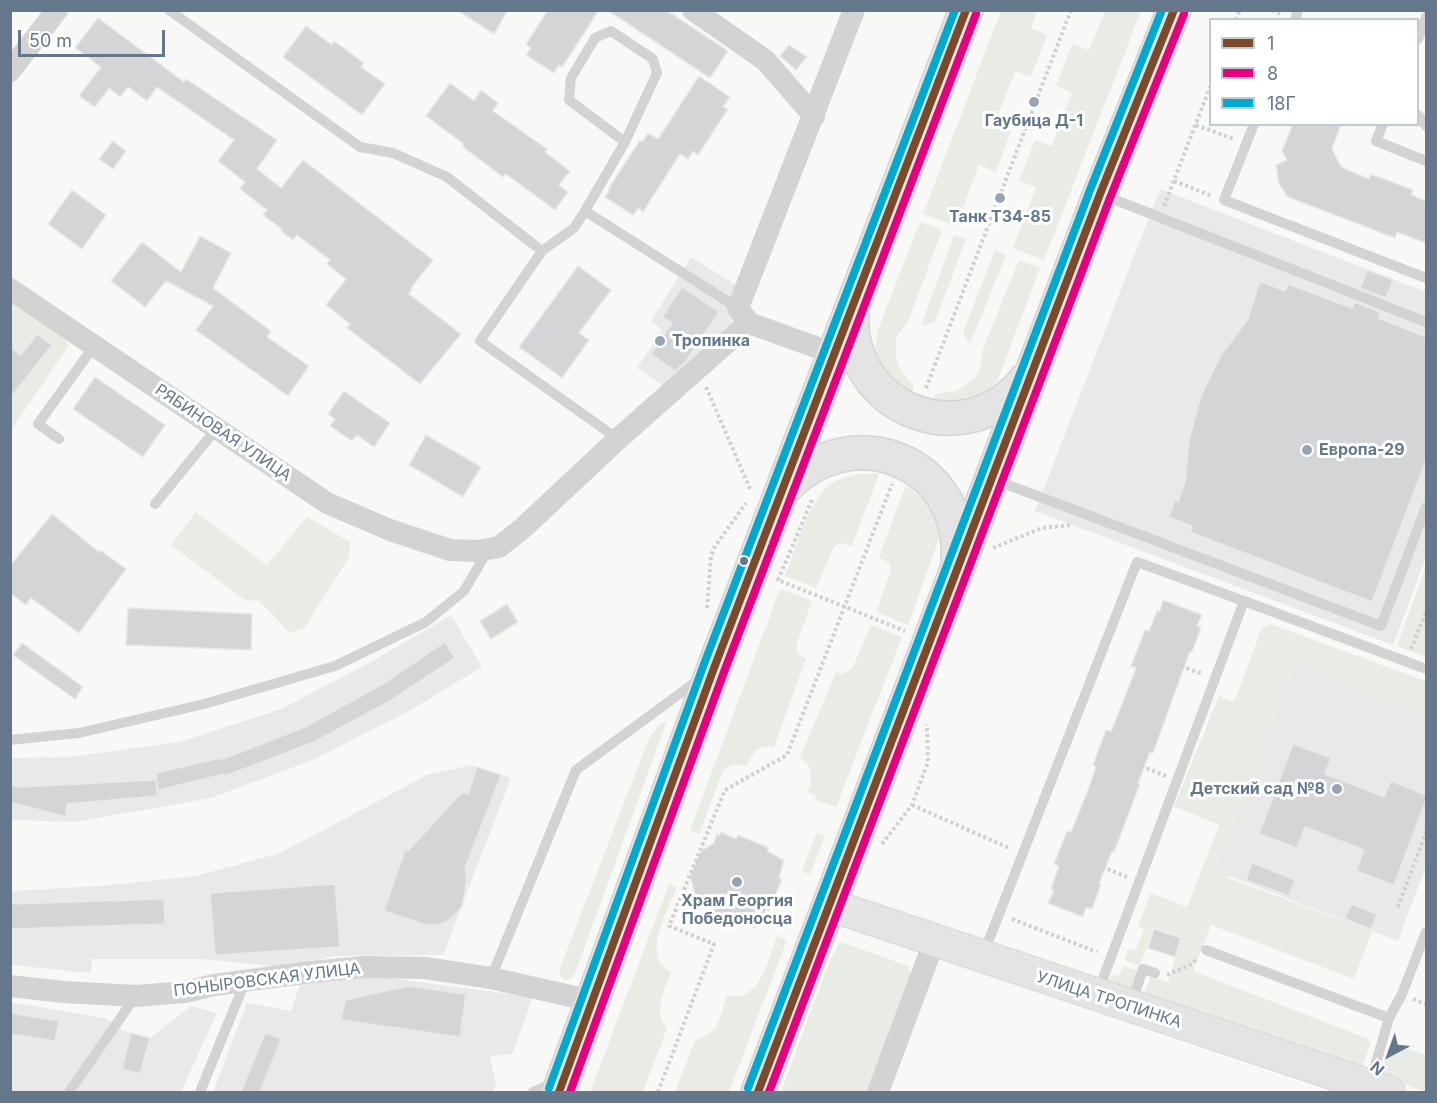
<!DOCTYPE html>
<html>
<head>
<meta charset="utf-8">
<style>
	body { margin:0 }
	#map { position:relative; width:1437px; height:1103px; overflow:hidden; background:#f8f8f7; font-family:Inter,sans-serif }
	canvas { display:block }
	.frame { position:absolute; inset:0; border:12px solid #65788b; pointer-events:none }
	.legend { position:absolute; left:1209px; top:18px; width:210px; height:108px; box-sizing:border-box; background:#fff; border:2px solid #c1c9d1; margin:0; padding:8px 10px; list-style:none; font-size:18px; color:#65788b }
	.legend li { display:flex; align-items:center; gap:12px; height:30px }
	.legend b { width:30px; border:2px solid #c1c9d1 }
	.north { position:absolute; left:1359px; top:1025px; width:60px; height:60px; -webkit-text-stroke:4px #fff; paint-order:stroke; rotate:221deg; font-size:16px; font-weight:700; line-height:24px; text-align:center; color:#65788b }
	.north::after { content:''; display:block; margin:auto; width:21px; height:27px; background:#65788b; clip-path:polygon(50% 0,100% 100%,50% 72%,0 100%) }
	.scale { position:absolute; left:18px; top:30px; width:147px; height:27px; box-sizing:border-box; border:3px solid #65788b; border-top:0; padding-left:8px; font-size:18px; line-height:21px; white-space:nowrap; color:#65788b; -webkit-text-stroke:4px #fff; paint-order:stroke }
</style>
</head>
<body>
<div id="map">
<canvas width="1437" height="1103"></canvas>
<div class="frame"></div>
<ul class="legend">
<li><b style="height:8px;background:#7a4b2a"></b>1</li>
<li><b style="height:8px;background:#e5007d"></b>8</li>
<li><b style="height:8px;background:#00a9ce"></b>18Г</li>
</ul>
<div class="north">N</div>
<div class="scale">50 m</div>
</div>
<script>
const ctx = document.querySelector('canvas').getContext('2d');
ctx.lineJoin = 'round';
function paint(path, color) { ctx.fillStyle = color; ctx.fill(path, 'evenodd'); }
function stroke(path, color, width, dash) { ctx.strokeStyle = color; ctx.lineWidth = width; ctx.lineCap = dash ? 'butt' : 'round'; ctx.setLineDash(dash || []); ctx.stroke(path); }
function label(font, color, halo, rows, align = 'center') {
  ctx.font = font + ' Inter,sans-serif'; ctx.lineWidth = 6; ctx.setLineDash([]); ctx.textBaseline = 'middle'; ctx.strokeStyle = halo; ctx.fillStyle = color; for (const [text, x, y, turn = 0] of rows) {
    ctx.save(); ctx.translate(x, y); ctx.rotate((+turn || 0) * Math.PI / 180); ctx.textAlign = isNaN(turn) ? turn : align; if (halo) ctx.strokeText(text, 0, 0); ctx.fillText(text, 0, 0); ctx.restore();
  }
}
const built = new Path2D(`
	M 1160,189 L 1426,292 L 1426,558 L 1393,645 L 1035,511 Z
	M 691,257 L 746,291 L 730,325 L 665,387 L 637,368 L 662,330 L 651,321 Z
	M 451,615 L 482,667 L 409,711 L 313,760 L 211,798 L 76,822 L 11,820 L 11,758 L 70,757 L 179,742 L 281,709 L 371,662 Z
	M 1296,663 L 1426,713 L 1426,866 L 1398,941 L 1216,871 Z
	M 471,765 L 511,778 L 443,955 L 334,956 L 281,967 L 201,959 L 92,959 L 91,973 L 11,965 L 11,891 L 100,886 L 196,876 L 280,853 L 427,775 Z
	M 375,976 L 533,997 L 512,1054 L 490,1056 L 496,1084 L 493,1092 L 213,1092 L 247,1003 L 291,1011 L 300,984 Z
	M 10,1002 L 105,1018 L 124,1031 L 150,1038 L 191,1006 L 217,1013 L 181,1092 L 11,1092 Z`);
const green = new Path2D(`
	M 1001,11 L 1037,11 L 1031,28 L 1047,35 L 1031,77 L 1015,71 L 994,125 L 1011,131 L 996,172 L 979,165 L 956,226 L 923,214 Z
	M 1105,11 L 1141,11 L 1044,260 L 1013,248 L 1036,187 L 1019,181 L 1035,140 L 1052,146 L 1072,93 L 1056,86 L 1072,44 L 1089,50 Z
	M 920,222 L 942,230 L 908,322 L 896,338 L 896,357 L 900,369 L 914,386 L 908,403 L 896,395 L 875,354 L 877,332 Z
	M 954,235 L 966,239 L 935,322 L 921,326 Z
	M 995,250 L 1006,255 L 970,344 L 963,333 Z
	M 1019,260 L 1040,268 L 998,379 L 985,396 L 928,411 L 935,394 L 957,391 L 975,378 L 980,370 L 983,350 Z
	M 10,302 L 61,336 L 69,345 L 12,429 L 10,428 Z
	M 858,474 L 879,474 L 852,546 L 840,543 L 834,547 L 816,588 L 785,576 C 794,552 809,502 827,487 C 836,479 846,477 858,474 Z
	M 906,485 L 924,501 L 932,512 L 937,524 L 939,539 L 908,625 L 876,612 L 891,570 L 890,564 L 879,557 Z
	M 196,512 L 267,565 L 307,517 L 350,542 L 349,557 L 305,627 L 290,633 L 259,601 L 245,600 L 171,545 Z
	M 1426,566 L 1426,657 L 1397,646 Z
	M 780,589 L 812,601 L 796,646 L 798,653 L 806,659 L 774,747 C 758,744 752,753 746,767 C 736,763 732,763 723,771 L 699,834 L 690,830 Z
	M 1270,624 L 1426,681 L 1426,713 L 1296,663 L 1217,870 L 1229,876 L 1228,878 L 1372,931 L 1354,979 L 1211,925 L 1193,971 L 1369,1039 L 1370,1045 L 1358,1080 L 1141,1002 L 1151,976 L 1168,982 L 1182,937 L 1153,928 L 1140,966 L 1124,960 L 1128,949 L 1135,951 L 1144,929 L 1138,927 L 1150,893 L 1187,907 L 1219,825 L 1174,806 L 1219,696 L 1234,702 L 1262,628 Z
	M 871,625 L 902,637 L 836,807 L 815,800 L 816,795 L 808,792 C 813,778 814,766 800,758 L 836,672 L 841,674 L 852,669 Z
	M 667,721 L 574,976 L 567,980 L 562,979 L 559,971 L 649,738 L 658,726 Z
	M 817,832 L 825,835 L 810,875 L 802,871 Z
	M 669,884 L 677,887 C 668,910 640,957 671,972 C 665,990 652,1012 667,1028 L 643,1092 L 590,1092 Z
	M 777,936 L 787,940 L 729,1092 L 675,1092 L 696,1039 C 720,1034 720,1016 727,995 C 760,1004 768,960 777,936 Z
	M 841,942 L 908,966 L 911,974 L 870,1092 L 781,1092 L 830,960 Z
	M 1123,966 L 1139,971 L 1133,991 L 1108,981 L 1113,975 L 1119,976 Z
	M 1392,1043 L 1426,1055 L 1426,1092 L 1380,1076 Z`);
const building = new Path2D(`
	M 457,10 L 508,10 L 494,34 Z
	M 548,10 L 599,10 L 562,67 L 559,65 L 554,73 L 526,55 L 531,48 L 526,44 Z
	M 607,10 L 666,10 L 728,51 L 710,78 Z
	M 98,18 L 184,82 L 186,79 L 277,140 L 257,169 L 281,188 L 303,160 L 433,260 L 411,288 L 412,289 L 409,294 L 461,334 L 420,384 L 347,328 L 350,324 L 326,305 L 346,279 L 327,264 L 330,260 L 297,235 L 293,240 L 281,231 L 282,229 L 263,215 L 267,210 L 240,189 L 245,182 L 218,161 L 234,140 L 157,87 L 147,101 L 128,87 L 120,97 L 109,88 L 95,107 L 79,96 L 101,67 L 75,48 Z
	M 306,26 L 332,45 L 334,41 L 364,63 L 361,67 L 385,84 L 362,115 L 283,57 Z
	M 789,45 L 807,57 L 796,70 L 780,56 Z
	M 699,76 L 730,97 L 723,107 L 728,109 L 698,155 L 693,151 L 688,159 L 680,154 L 643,212 L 638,208 L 633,215 L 605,197 L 610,189 L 609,188 L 640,140 L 642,142 L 648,133 L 658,139 Z
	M 450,83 L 474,101 L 481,90 L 498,103 L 493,111 L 547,149 L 545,152 L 570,171 L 559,185 L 568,192 L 555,210 L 506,174 L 503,177 L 462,146 L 464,144 L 426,116 Z
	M 1293,124 L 1341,124 L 1332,149 L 1341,167 L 1369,179 L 1371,174 L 1413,190 L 1411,195 L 1426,201 L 1426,243 L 1397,232 L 1395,238 L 1288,197 L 1279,184 L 1276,165 L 1287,160 L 1282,151 Z
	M 113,141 L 126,151 L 113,169 L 99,159 Z
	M 72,190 L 106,215 L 82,249 L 48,224 Z
	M 200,236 L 231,253 L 213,288 L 271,331 L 267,337 L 309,366 L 288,396 L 196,330 L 213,306 L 166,281 L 145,307 L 111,281 L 142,242 L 181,272 Z
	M 578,266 L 611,290 L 579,333 L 589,340 L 562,378 L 519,347 Z
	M 1368,270 L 1393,280 L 1386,298 L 1360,288 Z
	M 1260,281 L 1285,291 L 1288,284 L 1352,308 L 1354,302 L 1380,312 L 1378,318 L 1426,337 L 1426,460 L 1372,602 L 1190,532 L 1192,526 L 1169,517 L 1175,500 L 1178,502 L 1185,482 L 1189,440 L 1201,396 L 1221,355 L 1248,319 Z
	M 682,287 L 719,312 L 685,362 L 675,371 L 651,354 L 672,323 L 662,317 Z
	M 37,334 L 52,345 L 10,398 L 10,347 L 21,355 Z
	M 95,377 L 165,425 L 143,457 L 73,409 Z
	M 344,391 L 390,423 L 374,447 L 357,435 L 352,441 L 330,426 L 335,419 L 328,414 Z
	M 426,435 L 481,467 L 463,497 L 409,465 Z
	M 52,514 L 99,552 L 100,550 L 126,569 L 79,633 L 31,598 L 26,605 L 10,593 L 10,566 Z
	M 1163,600 L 1202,615 L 1197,626 L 1201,628 L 1192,652 L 1190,651 L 1153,753 L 1150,752 L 1138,783 L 1140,784 L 1114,852 L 1112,851 L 1099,884 L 1101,885 L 1092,909 L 1086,907 L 1083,917 L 1048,903 L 1054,890 L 1051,889 L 1059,866 L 1054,864 L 1067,831 L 1071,832 L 1088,790 L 1096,767 L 1093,765 L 1106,730 L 1111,732 L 1124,699 L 1136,668 L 1131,666 L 1145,630 L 1149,631 L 1157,611 L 1160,611 Z
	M 507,604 L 518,622 L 491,639 L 480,621 Z
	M 128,608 L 252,614 L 251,650 L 126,645 Z
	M 445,642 L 455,658 L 390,701 L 314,742 L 225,776 L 224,774 L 158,790 L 156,773 L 220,758 L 221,760 L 305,727 L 383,684 Z
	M 22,643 L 83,687 L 75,699 L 13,655 Z
	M 1293,744 L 1331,758 L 1325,774 L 1384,797 L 1391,781 L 1426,795 L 1426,800 L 1394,885 L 1356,871 L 1364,850 L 1305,827 L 1297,848 L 1259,834 Z
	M 477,767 L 501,775 L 465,868 L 467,879 L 462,907 L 448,921 L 438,925 L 426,925 L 384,911 L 405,850 L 408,851 L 462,792 L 468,794 Z
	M 156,780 L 157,796 L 67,804 L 66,817 L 10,802 L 10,785 L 21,787 Z
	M 721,832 L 736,839 L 738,835 L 769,848 L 767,851 L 784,860 L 779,878 L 782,879 L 769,911 L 766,909 L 759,926 L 756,925 L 755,928 L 739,921 L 737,925 L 706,912 L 707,908 L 690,901 L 694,891 L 690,876 L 701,851 L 714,843 L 717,834 L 720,836 Z
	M 1252,863 L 1295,880 L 1289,896 L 1246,880 Z
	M 335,884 L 340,947 L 215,955 L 210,893 Z
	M 164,899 L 165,924 L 10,929 L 10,904 Z
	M 1351,904 L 1377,914 L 1371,929 L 1345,919 Z
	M 1154,929 L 1181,938 L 1175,957 L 1148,948 Z
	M 408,986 L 466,994 L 460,1037 L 341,1020 L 345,1000 Z
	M 10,1013 L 59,1021 L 55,1041 L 10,1034 Z
	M 131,1033 L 150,1038 L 140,1074 L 122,1069 Z
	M 265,1033 L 281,1039 L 260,1092 L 241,1092 Z`);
const path = new Path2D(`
	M 1272,10 L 1283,15
	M 1236,20 L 1240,10
	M 1196,125 L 1234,139
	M 1174,181 L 1212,196
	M 1164,206 L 1210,87
	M 706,387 L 751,491
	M 926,388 L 1071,10
	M 812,500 L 778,580 L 905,631
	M 993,548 L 1042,528 L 1071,525
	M 707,608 L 711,556 L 714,548 L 746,503
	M 1411,649 L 1426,612
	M 1181,666 L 1203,674
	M 1141,766 L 1166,776
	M 912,805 L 1011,849
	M 882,844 L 912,805 L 928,762 L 927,724
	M 1102,867 L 1127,877
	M 1398,907 L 1426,832
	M 1012,919 L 1097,952
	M 1167,975 L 1192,964 L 1197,958
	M 1413,999 L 1426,1004
	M 658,1092 L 714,944 L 669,926 L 725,790 L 787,755 L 892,484`);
const lane = new Path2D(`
	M 169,10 L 360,147 L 393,153 L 447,177 L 542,251
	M 1295,20 L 1298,10
	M 1418,39 L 1426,17
	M 1418,115 L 1426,126
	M 1254,124 L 1224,200 L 1426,278
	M 1383,124 L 1376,141 L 1426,161
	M 1103,195 L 1426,322
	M 585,211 L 625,142 L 657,73 L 653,59 L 611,31 L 595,38 L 571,78 L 569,100 L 625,142
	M 59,439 L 38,424 L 94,346
	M 618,439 L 480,341 L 542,251 L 574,228 L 585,211 L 738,308
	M 995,480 L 1381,626 L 1426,507
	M 155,504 L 217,428
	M 1244,601 L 1426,669
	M 10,740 L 79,733 L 204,704 L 335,666 L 426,622 L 464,591 L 488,550
	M 1206,950 L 1389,1018
	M 983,955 L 1137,562 L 1244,601 L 1098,992
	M 491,978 L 576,770 L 701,678
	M 1132,1002 L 1143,969 L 1155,973
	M 1370,1083 L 1389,1018 L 1402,994 L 1426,932
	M 69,1092 L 135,997
	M 200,1092 L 245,982
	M 533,1092 L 556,1082`);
const street = new Path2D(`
	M 693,10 L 765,60 L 814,116
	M 10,71 L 57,10
	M 10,289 L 327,503 L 390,530 L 450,550 L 476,551 L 499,547 L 523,528 L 618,439 L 749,323 L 835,354
	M 749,323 L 738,308 L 854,10
	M 10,986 L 64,992 L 136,996 L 185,992 L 214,985 L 311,972 L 365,967 L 425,968 L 491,978 L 592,1001
	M 878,1092 L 934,942`);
const secondary = new Path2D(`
	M 830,905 L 1389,1092`);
const primary = new Path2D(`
	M 852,313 C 846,410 966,457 1026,379
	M 784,489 C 850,416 965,461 958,560
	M 559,1092 L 714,668 L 966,10
	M 758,1092 L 1100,194 L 1174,10`);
const bus1 = new Path2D(`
	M 559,1092 L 714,668 L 966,10
	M 758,1092 L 1100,194 L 1174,10`);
const bus2 = new Path2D(`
	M 570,1092 L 724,672 L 976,14
	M 769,1092 L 1110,198 L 1184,14`);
const bus3 = new Path2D(`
	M 549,1088 L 704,664 L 955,10
	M 748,1088 L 1090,190 L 1162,10`);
const markers = [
	[1034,102,6,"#98a5b1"],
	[1000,198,6,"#98a5b1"],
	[660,341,6,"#98a5b1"],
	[1307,450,6,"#98a5b1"],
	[744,561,5,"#65788b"],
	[1337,789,6,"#98a5b1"],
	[737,882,6,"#98a5b1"]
];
const poiNames = [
	["Гаубица Д-1",1034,121],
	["Танк Т34-85",1000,217],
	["Тропинка",672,341,"left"],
	["Европа-29",1319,450,"left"],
	["Детский сад №8",1325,789,"right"],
	["Храм Георгия",737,901],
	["Победоносца",737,919]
];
const streetNames = [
	["РЯБИНОВАЯ УЛИЦА",223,433,34],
	["ПОНЫРОВСКАЯ УЛИЦА",267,980,-7],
	["УЛИЦА ТРОПИНКА",1109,1000,18]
];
paint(built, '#e8eaea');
paint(green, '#e8ece5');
paint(building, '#d4d5d7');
stroke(building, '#e8e8e7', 1.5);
stroke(secondary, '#d3d5d7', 34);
stroke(primary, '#d4d5d6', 36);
stroke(path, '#ced0d1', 4, [3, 3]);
stroke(lane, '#d3d3d4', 10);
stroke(street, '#d3d3d4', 22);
stroke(secondary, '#e4e4e5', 32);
stroke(primary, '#e4e4e5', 33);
stroke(bus1, '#7a4b2a', 8);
stroke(bus2, '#e5007d', 8);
stroke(bus3, '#00a9ce', 8);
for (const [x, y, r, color] of markers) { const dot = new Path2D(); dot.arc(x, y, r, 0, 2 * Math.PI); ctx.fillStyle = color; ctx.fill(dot); stroke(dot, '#fff', 2); }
label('bold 16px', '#65788b', '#fff', poiNames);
label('16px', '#65788b', '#fff', streetNames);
</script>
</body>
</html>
